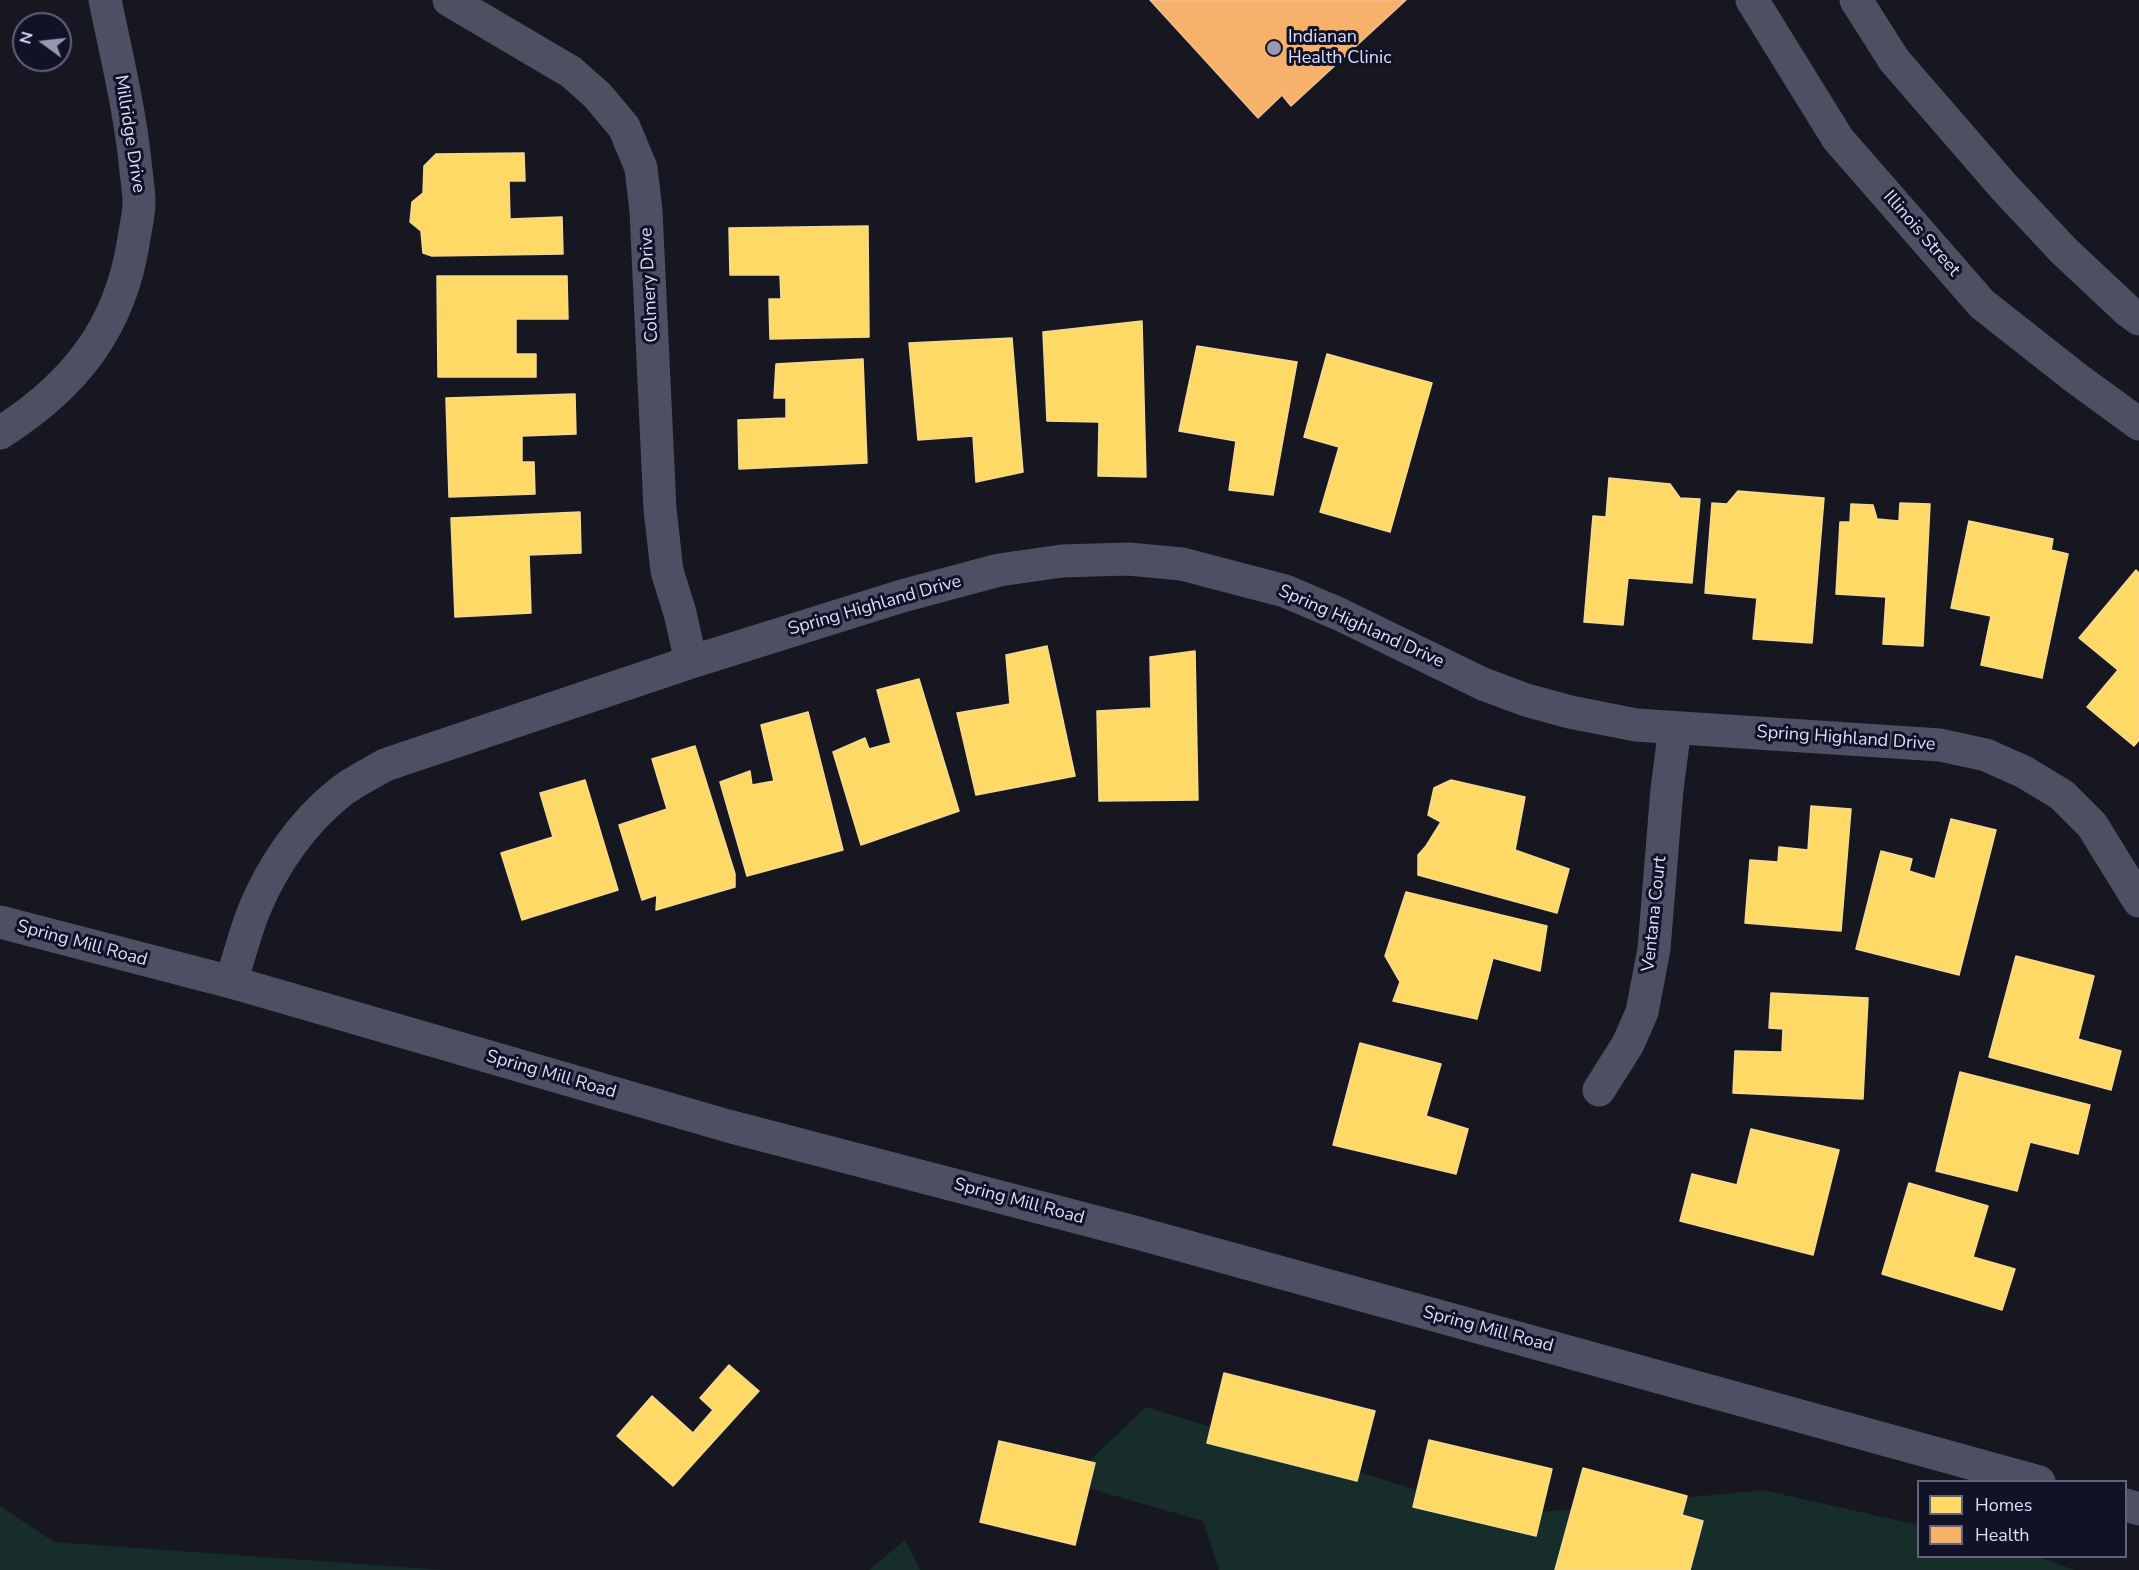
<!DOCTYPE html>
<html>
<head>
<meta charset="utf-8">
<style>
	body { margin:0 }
	#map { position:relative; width:2139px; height:1570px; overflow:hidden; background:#171722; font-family:"Nunito Sans",sans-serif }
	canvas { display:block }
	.legend { position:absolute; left:1917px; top:1480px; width:210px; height:78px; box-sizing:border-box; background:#121227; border:2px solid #62637c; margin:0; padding:8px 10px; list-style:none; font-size:18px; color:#dbddfc }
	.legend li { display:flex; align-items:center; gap:12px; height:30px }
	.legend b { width:30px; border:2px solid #62637c }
	.north { position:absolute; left:12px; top:12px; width:60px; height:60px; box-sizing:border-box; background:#121227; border:2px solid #62637c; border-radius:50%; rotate:285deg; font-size:16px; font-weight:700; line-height:24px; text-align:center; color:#dbddfc }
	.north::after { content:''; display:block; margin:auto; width:21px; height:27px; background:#9698b0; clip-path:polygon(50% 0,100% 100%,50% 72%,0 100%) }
</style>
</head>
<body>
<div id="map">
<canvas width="2139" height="1570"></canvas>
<ul class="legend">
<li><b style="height:16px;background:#ffd966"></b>Homes</li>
<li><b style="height:16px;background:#f6b26b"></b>Health</li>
</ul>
<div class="north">N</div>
</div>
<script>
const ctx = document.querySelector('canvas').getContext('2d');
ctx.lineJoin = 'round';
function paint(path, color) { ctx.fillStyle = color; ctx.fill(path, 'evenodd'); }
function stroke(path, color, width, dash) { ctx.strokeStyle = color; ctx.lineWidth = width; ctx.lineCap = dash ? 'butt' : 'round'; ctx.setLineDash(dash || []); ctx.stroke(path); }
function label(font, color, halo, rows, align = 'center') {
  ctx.font = font + ' "Nunito Sans",sans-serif'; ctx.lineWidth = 6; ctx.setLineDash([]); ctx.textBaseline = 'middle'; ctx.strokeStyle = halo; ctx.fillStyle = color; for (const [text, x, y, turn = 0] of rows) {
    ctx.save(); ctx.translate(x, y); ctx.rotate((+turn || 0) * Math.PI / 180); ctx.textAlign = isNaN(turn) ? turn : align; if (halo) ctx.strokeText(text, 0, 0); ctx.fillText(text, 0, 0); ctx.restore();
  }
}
const green = new Path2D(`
	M 1146,1407 L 1502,1516 L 1763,1490 L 1918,1525 L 1918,1556 L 2039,1557 L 2074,1570 L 1219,1570 L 1203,1521 L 1067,1482 Z
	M 0,1506 L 54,1542 L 444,1570 L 0,1570 Z
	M 905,1540 L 920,1570 L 869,1570 Z`);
const homes = new Path2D(`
	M 524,153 L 525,181 L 509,181 L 510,219 L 562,217 L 563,254 L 432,256 L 423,253 L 421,231 L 410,222 L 412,202 L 423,193 L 424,166 L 436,154 Z
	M 868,226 L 869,337 L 770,339 L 769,299 L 781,299 L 780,275 L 730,275 L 729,228 Z
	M 437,276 L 567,276 L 568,319 L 516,319 L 516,354 L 536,354 L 536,377 L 438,377 Z
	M 1142,321 L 1146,477 L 1098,476 L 1099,422 L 1047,421 L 1043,332 Z
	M 1012,338 L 1023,472 L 976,482 L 973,436 L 918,440 L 909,343 Z
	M 1197,346 L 1297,362 L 1273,495 L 1229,490 L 1236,441 L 1179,431 Z
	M 1327,354 L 1432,383 L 1390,532 L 1320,512 L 1339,447 L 1304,437 Z
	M 863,359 L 867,463 L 739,469 L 738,420 L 786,418 L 786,398 L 774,398 L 776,364 Z
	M 575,394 L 576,434 L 522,436 L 522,462 L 534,462 L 535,494 L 449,497 L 446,398 Z
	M 1609,478 L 1670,484 L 1680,498 L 1700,499 L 1692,583 L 1628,578 L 1623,625 L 1584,622 L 1593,516 L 1606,517 Z
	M 1738,491 L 1824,498 L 1812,643 L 1753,639 L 1757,598 L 1705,593 L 1712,503 L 1727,504 Z
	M 1900,503 L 1930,504 L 1923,646 L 1883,644 L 1886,597 L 1836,594 L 1840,522 L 1850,522 L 1851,504 L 1873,505 L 1877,519 L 1899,521 Z
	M 580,512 L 581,553 L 529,555 L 531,613 L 455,617 L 451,518 Z
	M 1969,521 L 2053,539 L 2051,550 L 2068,554 L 2042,678 L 1981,665 L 1991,616 L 1951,608 Z
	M 2136,570 L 2139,573 L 2139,740 L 2134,746 L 2087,707 L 2118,670 L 2079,638 Z
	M 1047,646 L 1075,776 L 976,795 L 957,713 L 1010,704 L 1006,655 Z
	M 1195,651 L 1198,800 L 1099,801 L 1097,711 L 1151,708 L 1150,657 Z
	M 919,679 L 959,811 L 861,845 L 833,752 L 865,738 L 869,749 L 891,743 L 877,690 Z
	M 808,712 L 843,850 L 747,876 L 720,782 L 750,771 L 752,785 L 774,781 L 761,725 Z
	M 695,746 L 735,874 L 735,887 L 656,910 L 657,895 L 642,900 L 619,825 L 667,809 L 652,759 Z
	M 585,780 L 618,890 L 522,920 L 501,853 L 553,837 L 540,793 Z
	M 1451,780 L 1525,797 L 1515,850 L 1569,869 L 1557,913 L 1418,875 L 1418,855 L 1426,846 L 1441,822 L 1428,815 L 1434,788 Z
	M 1811,806 L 1851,809 L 1841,931 L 1745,923 L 1750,860 L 1778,862 L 1779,847 L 1808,850 Z
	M 1951,819 L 1996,830 L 1959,975 L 1856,949 L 1881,851 L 1912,859 L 1909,871 L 1935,879 Z
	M 1406,892 L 1547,926 L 1540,971 L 1493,958 L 1477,1019 L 1393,1001 L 1400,982 L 1385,956 Z
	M 2016,956 L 2094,976 L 2078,1039 L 2121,1051 L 2111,1090 L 1989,1057 Z
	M 1771,993 L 1868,998 L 1863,1099 L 1733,1093 L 1735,1051 L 1782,1052 L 1783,1029 L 1769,1028 Z
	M 1360,1043 L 1441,1064 L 1426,1116 L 1468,1129 L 1456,1174 L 1333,1145 Z
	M 1960,1072 L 2090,1105 L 2078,1154 L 2030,1142 L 2017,1191 L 1936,1171 Z
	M 1751,1129 L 1839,1150 L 1813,1255 L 1680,1221 L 1692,1174 L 1737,1185 Z
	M 1909,1183 L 1988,1206 L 1973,1257 L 2015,1269 L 2002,1310 L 1882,1274 Z
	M 729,1365 L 759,1391 L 673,1486 L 617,1436 L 652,1396 L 693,1433 L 713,1410 L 700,1398 Z
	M 1224,1373 L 1375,1411 L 1357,1481 L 1207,1443 Z
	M 1429,1440 L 1552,1469 L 1536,1536 L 1413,1507 Z
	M 999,1441 L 1095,1463 L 1075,1545 L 980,1522 Z
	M 1583,1468 L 1687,1496 L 1682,1515 L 1703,1521 L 1690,1570 L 1555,1570 Z`);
const health = new Path2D(`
	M 1150,0 L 1406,0 L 1291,106 L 1282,95 L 1258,118 Z`);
const minor = new Path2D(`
	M 449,0 L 571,72 L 597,95 L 624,127 L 641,168 L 646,211 L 660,509 L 667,571 L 680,613 L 691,662
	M 1752,0 L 1838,139 L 1982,304 L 2076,378 L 2139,424
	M 1856,0 L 1894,60 L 2004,187 L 2064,251 L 2128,311 L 2139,319
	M 0,433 C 74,386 121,328 134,238 C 136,226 139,214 139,202 C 139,189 136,175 135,161 C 129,107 116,53 105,0
	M 0,922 L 231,982 L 728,1126 L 1134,1232 L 2039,1482
	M 231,982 C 239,958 245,932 255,908 C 273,865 302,823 338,794 C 352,782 370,774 385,765 L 691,662 L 902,596 L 999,570 L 1062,561 L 1128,559 L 1182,564 L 1285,591 L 1339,614 L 1483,684 L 1526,700 L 1570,712 L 1636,725 L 1940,745 L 1986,755 L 2024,772 L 2062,795 L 2092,825 L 2139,901
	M 1599,1090 L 1628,1044 L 1642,1012 L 1654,949 L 1667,789 L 1675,728
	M 2126,1505 L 2139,1509`);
const markers = [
	[1274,48,8,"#9698b0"]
];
const poiNames = [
	["Indianan",1288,38],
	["Health Clinic",1288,59]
];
const streetNames = [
	["Millridge Drive",129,134,81],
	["Illinois Street",1921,234,49],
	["Colmery Drive",650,285,-93],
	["Spring Highland Drive",875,606,-16],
	["Spring Highland Drive",1361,627,24],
	["Spring Highland Drive",1846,739,4],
	["Ventana Court",1655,914,-84],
	["Spring Mill Road",82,944,15],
	["Spring Mill Road",551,1075,16],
	["Spring Mill Road",1019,1202,15],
	["Spring Mill Road",1488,1330,15]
];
paint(green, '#162d2a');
paint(homes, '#ffd966');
stroke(homes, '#f4da93', 1.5);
paint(health, '#f6b26b');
stroke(health, '#eebf96', 1.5);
stroke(minor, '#4d5062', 33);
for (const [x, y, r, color] of markers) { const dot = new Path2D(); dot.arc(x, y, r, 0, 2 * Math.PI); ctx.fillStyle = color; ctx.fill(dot); stroke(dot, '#121227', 2); }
label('18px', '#dbddfc', '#121227', poiNames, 'left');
label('18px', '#dbddfc', '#121227', streetNames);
</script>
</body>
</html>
